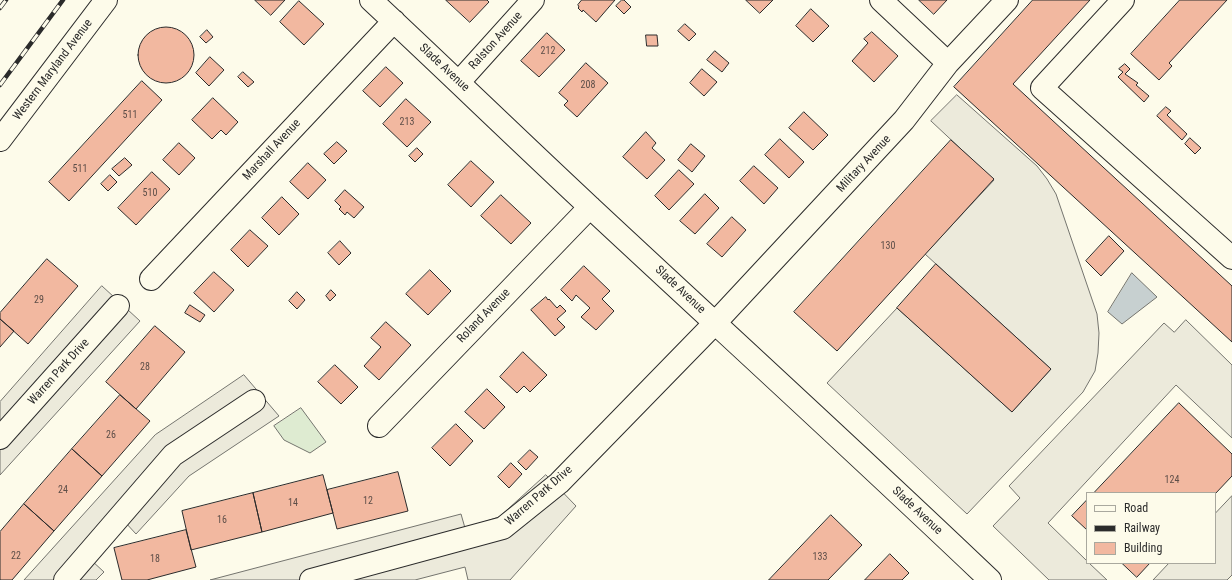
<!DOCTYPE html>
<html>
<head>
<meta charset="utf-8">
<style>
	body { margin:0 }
	#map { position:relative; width:1232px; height:580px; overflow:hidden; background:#fdfbea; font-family:"Roboto Condensed",sans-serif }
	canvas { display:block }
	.legend { position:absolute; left:1086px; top:492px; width:130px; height:72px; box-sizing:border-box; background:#fdfbea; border:1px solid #a9a89e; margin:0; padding:5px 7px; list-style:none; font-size:12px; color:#2b2b2b }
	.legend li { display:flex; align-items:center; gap:8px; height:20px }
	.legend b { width:20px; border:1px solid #a9a89e }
</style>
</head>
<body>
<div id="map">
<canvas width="1232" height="580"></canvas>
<ul class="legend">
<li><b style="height:5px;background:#fdfbea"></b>Road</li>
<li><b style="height:5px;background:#2b2b2b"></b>Railway</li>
<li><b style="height:11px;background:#f2b8a0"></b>Building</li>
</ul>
</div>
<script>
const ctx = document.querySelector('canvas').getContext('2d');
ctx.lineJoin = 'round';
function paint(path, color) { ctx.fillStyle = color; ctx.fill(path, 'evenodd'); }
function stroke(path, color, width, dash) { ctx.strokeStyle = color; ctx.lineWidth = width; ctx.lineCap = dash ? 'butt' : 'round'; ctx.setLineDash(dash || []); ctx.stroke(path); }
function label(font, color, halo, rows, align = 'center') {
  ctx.font = font + ' "Roboto Condensed",sans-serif'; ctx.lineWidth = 3; ctx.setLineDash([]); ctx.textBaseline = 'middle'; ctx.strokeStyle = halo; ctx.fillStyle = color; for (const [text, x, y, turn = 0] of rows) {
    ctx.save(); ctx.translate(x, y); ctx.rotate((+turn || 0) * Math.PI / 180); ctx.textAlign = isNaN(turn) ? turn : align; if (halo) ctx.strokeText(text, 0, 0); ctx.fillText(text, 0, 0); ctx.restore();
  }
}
const green = new Path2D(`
	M 301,408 L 326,442 L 310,453 L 284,440 L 274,426 Z`);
const parking = new Path2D(`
	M 957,95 L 1037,166 L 1047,179 L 1056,194 L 1097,314 L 1099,333 L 1098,353 L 1095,371 L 1083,392 L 967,514 L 827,383 L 897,308 L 1012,412 L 1051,369 L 925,254 L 994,180 L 931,121 Z
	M 102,286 L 140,321 L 0,475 L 0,402 Z
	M 1186,320 L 1232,365 L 1232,438 L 1176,385 L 1048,523 L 1087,561 L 1087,563 L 1089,563 L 1107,580 L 1049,580 L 993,526 L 1020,498 L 1009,486 L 1164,323 L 1174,332 Z
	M 244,375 L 279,416 L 189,476 L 136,534 L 125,522 L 91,560 L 104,572 L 96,580 L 24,580 L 155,435 Z
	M 546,475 L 576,506 L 510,580 L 468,580 L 465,567 L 415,580 L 210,580 L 461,514 L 465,528 L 499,517 Z
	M 1232,496 L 1232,575 L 1227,580 L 1153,580 L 1169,563 L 1215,563 L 1215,514 Z`);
const water = new Path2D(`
	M 1132,273 L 1157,297 L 1122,324 L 1108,312 Z`);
const building = new Path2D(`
	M 255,0 L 285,0 L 271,15 Z
	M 446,0 L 487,0 L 489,2 L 470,22 Z
	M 582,0 L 615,0 L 596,22 L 583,10 L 582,12 L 578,8 L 579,7 L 578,5 Z
	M 622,0 L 624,0 L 631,7 L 624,14 L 616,6 Z
	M 746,0 L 773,0 L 760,13 Z
	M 919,0 L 947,0 L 934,14 Z
	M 1033,0 L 1090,0 L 1013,84 L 1232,286 L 1232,342 L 954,87 Z
	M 1180,0 L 1227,0 L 1169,63 L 1172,66 L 1159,80 L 1131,54 Z
	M 299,1 L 324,24 L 304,45 L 280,22 Z
	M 811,9 L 829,26 L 813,42 L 796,26 Z
	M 685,24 L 696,34 L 689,41 L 678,31 Z
	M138 55a28 28 0 1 1 56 0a28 28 0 1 1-56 0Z
	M 207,30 L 213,37 L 206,43 L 200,37 Z
	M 872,32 L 898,56 L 874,82 L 852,61 L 868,43 L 864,39 Z
	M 547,33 L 565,50 L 539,77 L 521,61 Z
	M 646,35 L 657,35 L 658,46 L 647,46 Z
	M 715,51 L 729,63 L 722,72 L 707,60 Z
	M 210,57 L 224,70 L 209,86 L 196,73 Z
	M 586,63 L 608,83 L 577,117 L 564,105 L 568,101 L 559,93 Z
	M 1125,64 L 1130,69 L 1125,74 L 1138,83 L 1136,85 L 1149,96 L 1144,102 L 1118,77 L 1123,72 L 1119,69 Z
	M 386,67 L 403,83 L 380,107 L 363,91 Z
	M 702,69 L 717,82 L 704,96 L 690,83 Z
	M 243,72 L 254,82 L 248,87 L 238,77 Z
	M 142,81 L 162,100 L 69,201 L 49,182 Z
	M 213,98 L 238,122 L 226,135 L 221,130 L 212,139 L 192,120 Z
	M 406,99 L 431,122 L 407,147 L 383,124 Z
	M 1166,107 L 1171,111 L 1167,115 L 1187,134 L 1182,140 L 1157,116 Z
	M 804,112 L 828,135 L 813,150 L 789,128 Z
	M 646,132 L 656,143 L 652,148 L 665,160 L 647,179 L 623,157 Z
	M 1190,138 L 1201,148 L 1195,154 L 1185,144 Z
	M 780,139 L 804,162 L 789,178 L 765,155 Z
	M 951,140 L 994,179 L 837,351 L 794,312 Z
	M 337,142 L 347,151 L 334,164 L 324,154 Z
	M 179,143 L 195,158 L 179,175 L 163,160 Z
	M 691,144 L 705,156 L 692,172 L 678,160 Z
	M 417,148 L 423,154 L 415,162 L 409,156 Z
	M 125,158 L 132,165 L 119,176 L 112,169 Z
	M 471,161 L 494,182 L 471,207 L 448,185 Z
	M 308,163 L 326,180 L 308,199 L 290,182 Z
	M 754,166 L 778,188 L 764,204 L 740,181 Z
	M 679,170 L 694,184 L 669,210 L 655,196 Z
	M 152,172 L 170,189 L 136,225 L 118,208 Z
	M 110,175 L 117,182 L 108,191 L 101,184 Z
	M 345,190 L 364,207 L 354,218 L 347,212 L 345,215 L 339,209 L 341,207 L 335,201 Z
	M 705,194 L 719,208 L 695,234 L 680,221 Z
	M 501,195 L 531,223 L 511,244 L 481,216 Z
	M 282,197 L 299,214 L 279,235 L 262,218 Z
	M 732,217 L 746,230 L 722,257 L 707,244 Z
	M 250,230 L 268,246 L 248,267 L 231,250 Z
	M 1109,236 L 1124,251 L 1101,276 L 1086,261 Z
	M 340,241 L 351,253 L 339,265 L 328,253 Z
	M 47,259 L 78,286 L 28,344 L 0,319 L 0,313 Z
	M 936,264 L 1051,369 L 1012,412 L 897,308 Z
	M 584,266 L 610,291 L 602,299 L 614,311 L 596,330 L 581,317 L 590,308 L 576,295 L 572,301 L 561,290 Z
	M 430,270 L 451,291 L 428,315 L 406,294 Z
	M 214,272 L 234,290 L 214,312 L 194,293 Z
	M 331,290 L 336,295 L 330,301 L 326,296 Z
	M 297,292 L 305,300 L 297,309 L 289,301 Z
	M 546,297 L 548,300 L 549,299 L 557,308 L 560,305 L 566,311 L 557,319 L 565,327 L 555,336 L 531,310 Z
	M 190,305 L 205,315 L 200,322 L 185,313 Z
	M 0,319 L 14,331 L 0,347 Z
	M 386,322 L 411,345 L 379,380 L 364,366 L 381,347 L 371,338 Z
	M 155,326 L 185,352 L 136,409 L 106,382 Z
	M 523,352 L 547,375 L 530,392 L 524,386 L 517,393 L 500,377 Z
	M 335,365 L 358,387 L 341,404 L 318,382 Z
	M 487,389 L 505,407 L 484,429 L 465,412 Z
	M 120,395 L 150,421 L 102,476 L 72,449 Z
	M 1179,403 L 1232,454 L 1232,476 L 1215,494 L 1215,493 L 1094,493 Z
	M 456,424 L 473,441 L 450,466 L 432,448 Z
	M 72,449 L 102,476 L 54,531 L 24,504 Z
	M 530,450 L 538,457 L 526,470 L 518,462 Z
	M 511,463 L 522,474 L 509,488 L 498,477 Z
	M 398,472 L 408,511 L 337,529 L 327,490 Z
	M 323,475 L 333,513 L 262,532 L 253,493 Z
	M 253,493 L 262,532 L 191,550 L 182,511 Z
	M 1087,500 L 1087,530 L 1072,516 Z
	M 24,504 L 54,531 L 12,580 L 0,580 L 0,532 Z
	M 831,515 L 862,545 L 828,580 L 769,580 Z
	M 186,530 L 196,567 L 147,580 L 122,580 L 114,548 Z
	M 890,554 L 909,573 L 902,580 L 865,580 Z
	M 1122,563 L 1150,563 L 1137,577 Z`);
const minor = new Path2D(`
	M 371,0 C 445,69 517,139 591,208 C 724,332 858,454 990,580
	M 881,0 L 948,63
	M 1123,0 L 1042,88 L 1232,258
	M 459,82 L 533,0
	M 0,140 L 106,0
	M 151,279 L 394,21
	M 379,426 L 590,207
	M 0,438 L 118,306
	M 65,580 L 173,455 L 254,401
	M 311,580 L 503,528 L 559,483 L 715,323 L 904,120 L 948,63 L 1007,0`);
const rail = new Path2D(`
	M 0,8 L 6,0
	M 0,85 L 63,0`);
const numberNames = [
	["212",548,51],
	["208",588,85],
	["511",130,115],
	["213",407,122],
	["511",80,169],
	["510",150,193],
	["130",888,246],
	["29",39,300],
	["28",145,367],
	["26",111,435],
	["124",1172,480],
	["24",63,490],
	["12",368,501],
	["14",293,503],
	["16",222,520],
	["22",16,556],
	["133",820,557],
	["18",155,559]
];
const streetNames = [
	["Ralston Avenue",496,41,-48],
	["Slade Avenue",444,68,43],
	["Western Maryland Avenue",53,70,-53],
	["Marshall Avenue",272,150,-47],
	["Military Avenue",864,164,-47],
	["Slade Avenue",680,290,43],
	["Roland Avenue",484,316,-46],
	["Warren Park Drive",59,372,-48],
	["Warren Park Drive",539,496,-41],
	["Slade Avenue",917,511,43]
];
paint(green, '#deebd1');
stroke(green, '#74746e', 1);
paint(parking, '#eceadb');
stroke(parking, '#74746e', 1);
paint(water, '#c7d0d0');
stroke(water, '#74746e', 1);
paint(building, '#f2b8a0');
stroke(building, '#2b2b2b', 1);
stroke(minor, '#2b2b2b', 24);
stroke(minor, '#fdfbea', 22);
stroke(rail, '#2b2b2b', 4.5);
stroke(rail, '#fdfbea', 3, [9]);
label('10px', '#5d4e48', null, numberNames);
label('12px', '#2b2b2b', '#fdfbea', streetNames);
</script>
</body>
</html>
